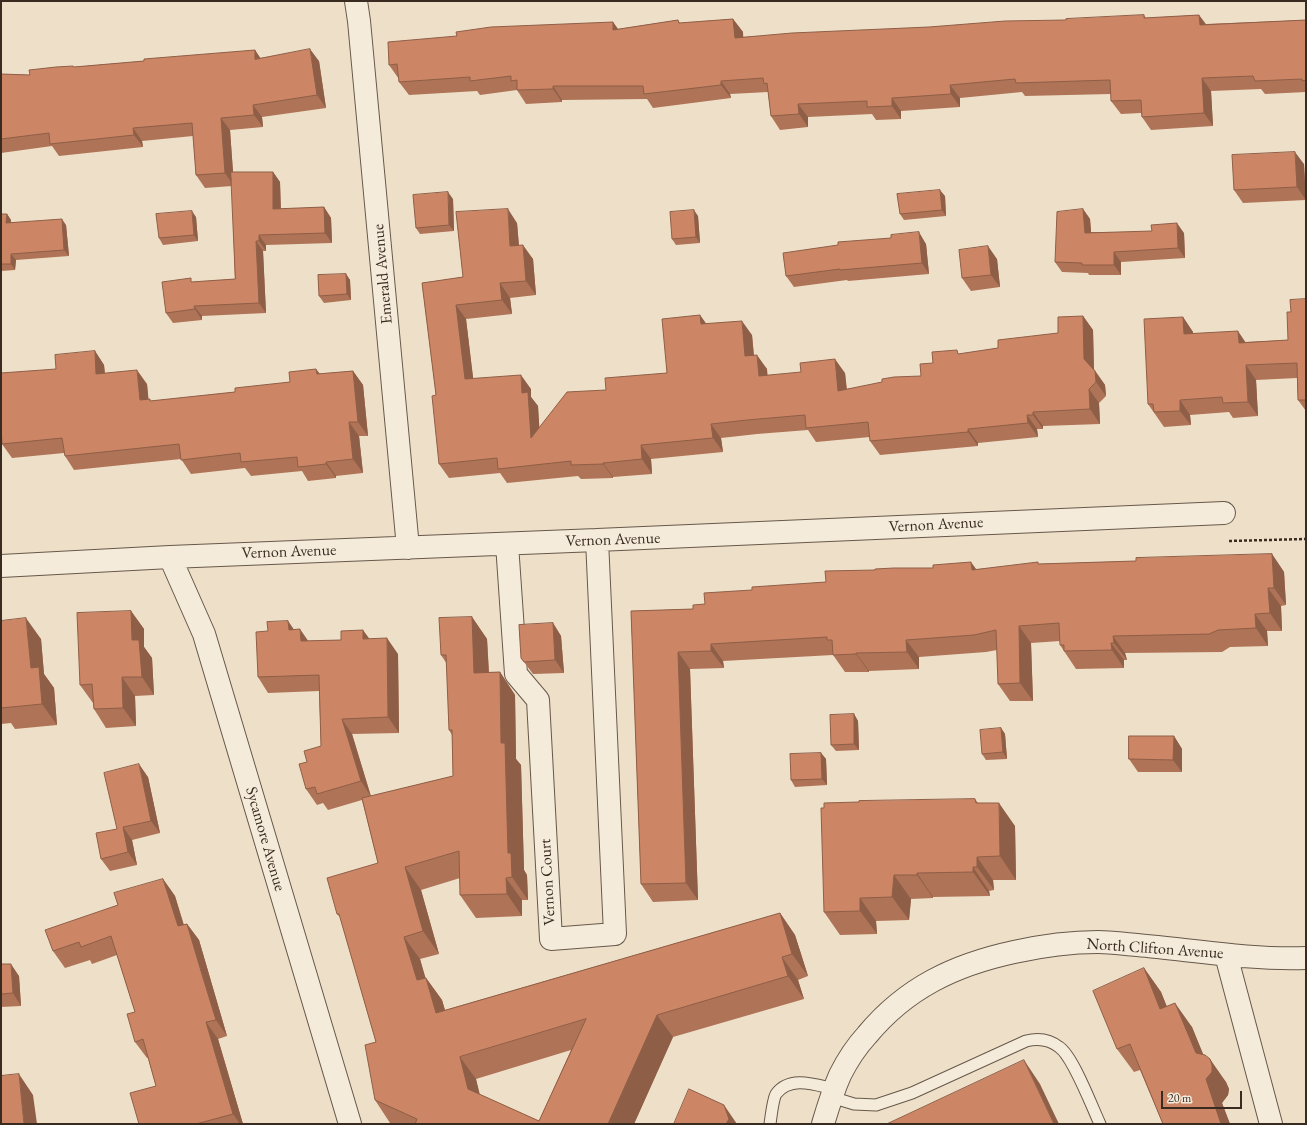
<!DOCTYPE html>
<html>
<head>
<meta charset="utf-8">
<style>
	body { margin:0 }
	#map { position:relative; width:1307px; height:1125px; overflow:hidden; background:#eee0c8; font-family:"EB Garamond",serif }
	canvas { display:block }
	.frame { position:absolute; inset:0; border:2px solid #3a2b20; pointer-events:none }
	.scale { position:absolute; left:1161px; top:1091px; width:81px; height:18px; box-sizing:border-box; border:2px solid #3a2b20; border-top:0; padding-left:5px; font-size:12px; line-height:14px; white-space:nowrap; color:#3a2b20; -webkit-text-stroke:3px #f4ebdb; paint-order:stroke }
</style>
</head>
<body>
<div id="map">
<canvas width="1307" height="1125"></canvas>
<div class="frame"></div>
<div class="scale">20 m</div>
</div>
<script>
const ctx = document.querySelector('canvas').getContext('2d');
ctx.lineJoin = 'round';
function stroke(path, color, width, dash) { ctx.strokeStyle = color; ctx.lineWidth = width; ctx.lineCap = dash ? 'butt' : 'round'; ctx.setLineDash(dash || []); ctx.stroke(path); }
function paint(path, color) { ctx.fillStyle = color; ctx.fill(path, 'evenodd'); }
function label(font, color, halo, rows, align = 'center') {
  ctx.font = font + ' "EB Garamond",serif'; ctx.lineWidth = 3; ctx.setLineDash([]); ctx.textBaseline = 'middle'; ctx.strokeStyle = halo; ctx.fillStyle = color; for (const [text, x, y, turn = 0] of rows) {
    ctx.save(); ctx.translate(x, y); ctx.rotate((+turn || 0) * Math.PI / 180); ctx.textAlign = isNaN(turn) ? turn : align; if (halo) ctx.strokeText(text, 0, 0); ctx.fillText(text, 0, 0); ctx.restore();
  }
}
const path = new Path2D(`
	M 1229,541 L 1306,539`);
const lane = new Path2D(`
	M 831,1097 L 854,1104 L 876,1105 L 912,1093 L 1026,1041 C 1038,1038 1049,1039 1059,1047 C 1073,1056 1092,1107 1100,1124
	M 770,1124 C 771,1117 773,1099 776,1094 C 790,1075 816,1085 834,1089`);
const street = new Path2D(`
	M 356,1 L 359,21 L 408,548
	M 507,544 L 516,674 L 538,700 L 551,939 L 615,934 L 597,540
	M 170,557 L 204,634 L 350,1124
	M 1,566 L 170,557 L 597,540 L 1224,513
	M 1226,955 L 1271,1124
	M 823,1124 C 828,1107 833,1091 840,1075 C 847,1061 856,1047 867,1035 C 906,988 954,965 1014,952 C 1041,946 1070,942 1098,942 C 1111,942 1124,944 1137,945 C 1193,950 1250,960 1306,958`);
const wall = new Path2D(`
	M 1144,15 L 1146,18 L 1199,15 L 1206,24 L 1306,20 L 1306,92 L 1265,94 L 1261,89 L 1211,91 L 1213,126 L 1151,130 L 1142,117 L 1141,113 L 1121,114 L 1111,101 L 1111,94 L 1025,96 L 1022,92 L 960,98 L 960,107 L 901,111 L 901,119 L 876,120 L 872,114 L 808,117 L 808,127 L 780,130 L 771,116 L 768,92 L 730,94 L 731,98 L 653,108 L 647,99 L 562,100 L 562,102 L 526,104 L 517,90 L 480,95 L 477,91 L 409,95 L 399,82 L 399,79 L 389,65 L 613,22 L 618,29 L 678,20 L 680,23 L 733,19 L 743,32 L 743,37 L 1066,20 Z
	M 255,50 L 260,58 L 319,61 L 326,108 L 262,117 L 263,127 L 230,130 L 233,172 L 273,172 L 280,182 L 281,209 L 324,207 L 331,218 L 332,243 L 266,245 L 266,251 L 263,251 L 266,313 L 202,316 L 202,320 L 173,323 L 166,313 L 193,282 L 235,279 L 232,186 L 205,188 L 196,175 L 193,136 L 142,141 L 143,147 L 59,156 L 52,146 L 1,153 L 1,74 L 30,75 L 74,67 L 144,61 Z
	M 1304,164 L 1306,200 L 1243,203 L 1234,190 Z
	M 945,196 L 946,216 L 904,220 L 900,214 Z
	M 453,199 L 454,231 L 420,234 L 416,228 Z
	M 1083,209 L 1090,219 L 1091,232 L 1184,233 L 1185,258 L 1121,262 L 1121,275 L 1089,275 L 1088,273 L 1062,272 L 1055,262 Z
	M 1,214 L 7,214 L 11,220 L 11,222 L 66,225 L 69,256 L 16,260 L 15,270 L 1,271 Z
	M 698,216 L 700,243 L 676,245 L 672,239 Z
	M 196,217 L 198,241 L 163,245 L 159,238 Z
	M 517,223 L 519,245 L 533,259 L 536,295 L 510,298 L 512,314 L 466,319 L 473,379 L 531,389 L 531,397 L 538,406 L 539,428 L 606,390 L 667,373 L 700,315 L 706,324 L 752,335 L 754,355 L 767,369 L 767,375 L 845,373 L 847,389 L 921,376 L 933,363 L 960,354 L 998,348 L 1058,333 L 1083,316 L 1093,330 L 1094,369 L 1105,385 L 1106,396 L 1099,403 L 1100,424 L 1043,426 L 1043,429 L 1037,429 L 1038,437 L 978,443 L 978,446 L 880,455 L 870,441 L 870,437 L 816,442 L 808,430 L 757,434 L 721,438 L 723,452 L 651,459 L 652,474 L 613,477 L 613,478 L 581,479 L 578,476 L 507,483 L 500,473 L 449,478 L 439,464 L 436,395 L 422,283 L 463,277 Z
	M 926,244 L 929,274 L 848,281 L 847,280 L 794,287 L 786,276 Z
	M 997,259 L 1000,287 L 971,291 L 962,278 Z
	M 346,274 L 350,280 L 351,300 L 324,303 L 319,296 Z
	M 1306,299 L 1306,411 L 1298,400 L 1297,378 L 1256,380 L 1258,416 L 1233,418 L 1229,412 L 1190,415 L 1191,425 L 1164,427 L 1148,404 L 1183,317 L 1193,332 L 1193,333 L 1246,342 L 1288,340 L 1291,312 Z
	M 95,351 L 104,365 L 105,373 L 147,384 L 148,399 L 151,401 L 235,392 L 290,382 L 316,369 L 320,374 L 353,371 L 363,385 L 368,436 L 359,436 L 363,473 L 336,476 L 336,478 L 308,481 L 302,471 L 251,476 L 245,468 L 191,474 L 181,459 L 74,470 L 65,456 L 64,453 L 12,458 L 2,444 L 56,369 Z
	M 1272,554 L 1284,572 L 1286,605 L 1281,606 L 1282,631 L 1267,631 L 1268,646 L 1230,647 L 1222,652 L 1125,653 L 1127,660 L 1124,660 L 1124,668 L 1076,669 L 1060,645 L 1060,641 L 1031,643 L 1033,701 L 1010,701 L 998,684 L 997,650 L 986,652 L 919,657 L 919,669 L 869,671 L 869,672 L 845,672 L 833,655 L 723,661 L 724,668 L 690,669 L 698,900 L 653,902 L 641,884 L 631,611 L 693,609 L 705,604 L 752,590 L 826,582 L 1038,564 L 1136,561 Z
	M 131,611 L 144,629 L 144,647 L 152,658 L 154,695 L 135,696 L 136,726 L 106,728 L 94,709 L 93,703 L 80,685 Z
	M 472,617 L 487,639 L 489,672 L 500,672 L 515,695 L 516,759 L 521,765 L 524,870 L 527,875 L 528,900 L 522,900 L 522,916 L 476,918 L 460,895 L 460,878 L 421,890 L 439,954 L 420,959 L 425,978 L 426,978 L 442,1000 L 445,1010 L 780,913 L 795,935 L 808,976 L 798,980 L 804,999 L 673,1037 L 634,1124 L 394,1124 L 390,1123 L 375,1100 L 376,1042 L 340,917 L 337,914 L 378,863 L 362,800 L 328,810 L 323,803 L 317,805 L 306,789 L 307,762 L 321,746 L 319,691 L 268,693 L 258,677 L 288,621 L 294,630 L 308,641 L 369,639 L 398,654 L 399,733 L 352,734 L 371,796 L 453,776 L 452,735 L 449,730 L 447,664 L 441,655 ZM 571,1050 L 539,1121 L 479,1094 L 476,1079 Z
	M 1,621 L 41,639 L 44,674 L 54,688 L 57,725 L 15,729 L 11,723 L 1,724 Z
	M 553,623 L 561,636 L 564,673 L 533,674 L 521,658 Z
	M 854,714 L 858,721 L 859,750 L 836,751 L 831,745 Z
	M 1001,728 L 1005,734 L 1007,759 L 986,760 L 982,754 Z
	M 1174,736 L 1182,749 L 1182,772 L 1138,772 L 1129,759 Z
	M 821,753 L 826,759 L 827,785 L 795,787 L 791,780 Z
	M 148,777 L 160,833 L 132,840 L 137,865 L 110,871 L 101,859 L 117,829 Z
	M 975,799 L 978,803 L 1015,826 L 1016,880 L 993,880 L 994,890 L 989,891 L 990,896 L 933,897 L 933,898 L 911,899 L 909,920 L 876,921 L 877,934 L 840,935 L 824,912 L 824,808 Z
	M 163,879 L 175,896 L 184,925 L 187,924 L 199,940 L 227,1036 L 218,1039 L 243,1124 L 139,1124 L 156,1086 L 148,1058 L 147,1058 L 135,1042 L 135,1012 L 117,955 L 92,964 L 90,960 L 65,968 L 53,951 L 118,905 Z
	M 1,964 L 19,976 L 21,1006 L 1,1007 Z
	M 1144,968 L 1161,992 L 1167,1007 L 1192,1027 L 1203,1055 L 1226,1082 L 1229,1089 L 1228,1095 L 1222,1103 L 1230,1124 L 1163,1124 L 1140,1070 L 1134,1072 L 1117,1049 Z`);
const shadedWall = new Path2D(`
	M 1199,15 L 1208,28 L 1200,25 Z
	M 733,19 L 743,32 L 744,51 L 735,38 Z
	M 613,22 L 622,35 L 613,30 Z
	M 310,49 L 319,61 L 326,108 L 317,95 Z
	M 255,50 L 263,62 L 255,59 Z
	M 1202,78 L 1211,91 L 1213,126 L 1204,113 Z
	M 721,81 L 730,94 L 731,98 L 721,85 Z
	M 950,85 L 960,98 L 960,107 L 951,94 Z
	M 553,86 L 562,100 L 562,102 L 553,89 Z
	M 892,98 L 901,111 L 901,119 L 892,106 Z
	M 798,104 L 808,117 L 808,127 L 799,114 Z
	M 253,105 L 262,117 L 263,127 L 254,115 Z
	M 221,118 L 230,130 L 234,186 L 225,173 Z
	M 133,128 L 142,141 L 143,147 L 134,135 Z
	M 1295,152 L 1304,164 L 1306,200 L 1297,187 Z
	M 273,172 L 280,182 L 281,220 L 273,209 Z
	M 940,190 L 945,196 L 946,216 L 942,210 Z
	M 448,192 L 453,199 L 454,231 L 449,225 Z
	M 324,207 L 331,218 L 332,243 L 325,233 Z
	M 508,209 L 517,223 L 520,260 L 510,246 Z
	M 1083,209 L 1090,219 L 1092,243 L 1085,233 Z
	M 694,210 L 698,216 L 700,243 L 696,237 Z
	M 192,211 L 196,217 L 198,241 L 194,235 Z
	M 7,214 L 11,220 L 11,229 L 6,223 Z
	M 62,219 L 66,225 L 69,256 L 64,250 Z
	M 1177,223 L 1184,233 L 1185,258 L 1178,248 Z
	M 919,232 L 926,244 L 929,274 L 922,263 Z
	M 259,235 L 266,245 L 266,251 L 259,241 Z
	M 256,241 L 263,251 L 266,313 L 259,303 Z
	M 523,245 L 533,259 L 536,295 L 526,281 Z
	M 988,246 L 997,259 L 1000,287 L 991,275 Z
	M 1114,252 L 1121,262 L 1121,275 L 1114,265 Z
	M 11,254 L 16,260 L 15,270 L 11,264 Z
	M 346,274 L 350,280 L 351,300 L 347,294 Z
	M 500,283 L 510,298 L 512,314 L 502,300 Z
	M 456,305 L 466,319 L 475,393 L 465,379 Z
	M 194,306 L 202,316 L 202,320 L 195,309 Z
	M 700,315 L 710,329 L 701,324 Z
	M 1083,316 L 1093,330 L 1094,373 L 1084,359 Z
	M 1183,317 L 1193,332 L 1194,349 L 1184,334 Z
	M 742,321 L 752,335 L 755,370 L 745,356 Z
	M 1238,331 L 1248,346 L 1239,343 Z
	M 95,351 L 104,365 L 106,388 L 96,374 Z
	M 757,355 L 767,369 L 769,390 L 759,376 Z
	M 835,359 L 845,373 L 848,406 L 838,391 Z
	M 1246,365 L 1256,380 L 1258,416 L 1248,402 Z
	M 316,369 L 326,383 L 317,374 Z
	M 137,370 L 147,384 L 150,414 L 140,400 Z
	M 353,371 L 363,385 L 368,436 L 358,422 Z
	M 1095,371 L 1105,385 L 1106,396 L 1096,382 Z
	M 521,375 L 531,389 L 531,397 L 538,406 L 541,452 L 531,438 L 522,393 Z
	M 1089,389 L 1099,403 L 1100,424 L 1090,409 Z
	M 1180,400 L 1190,415 L 1191,425 L 1180,411 Z
	M 1033,412 L 1043,426 L 1043,429 L 1033,415 Z
	M 1027,415 L 1037,429 L 1038,437 L 1028,423 Z
	M 349,422 L 359,436 L 363,473 L 353,459 Z
	M 711,424 L 721,438 L 723,452 L 713,438 Z
	M 968,429 L 978,443 L 978,446 L 968,432 Z
	M 641,445 L 651,459 L 652,474 L 642,459 Z
	M 326,462 L 336,476 L 336,478 L 326,464 Z
	M 603,463 L 613,477 L 613,478 L 603,464 Z
	M 1272,554 L 1284,572 L 1286,605 L 1274,588 Z
	M 971,562 L 984,580 L 972,570 Z
	M 1268,588 L 1281,606 L 1282,631 L 1270,613 Z
	M 131,611 L 144,629 L 144,647 L 152,658 L 154,695 L 142,677 L 132,640 Z
	M 1255,614 L 1267,631 L 1268,646 L 1256,628 Z
	M 472,617 L 487,639 L 490,695 L 474,673 Z
	M 26,618 L 41,639 L 44,674 L 54,688 L 57,725 L 42,704 L 31,668 Z
	M 288,621 L 299,637 L 289,630 Z
	M 553,623 L 561,636 L 564,673 L 555,660 Z
	M 1019,626 L 1031,643 L 1033,701 L 1020,683 Z
	M 300,629 L 311,645 L 301,641 Z
	M 363,630 L 374,645 L 363,639 Z
	M 1113,636 L 1125,653 L 1127,660 L 1114,643 Z
	M 387,638 L 398,654 L 399,733 L 388,717 Z
	M 906,640 L 919,657 L 919,669 L 907,652 Z
	M 1111,643 L 1124,660 L 1124,668 L 1112,650 Z
	M 711,644 L 723,661 L 724,668 L 711,651 Z
	M 678,652 L 690,669 L 698,900 L 686,883 Z
	M 856,653 L 869,671 L 869,672 L 856,654 Z
	M 500,672 L 515,695 L 516,759 L 521,765 L 524,870 L 527,875 L 528,900 L 512,877 L 508,853 L 501,743 Z
	M 122,677 L 135,696 L 136,726 L 123,708 Z
	M 854,714 L 858,721 L 859,750 L 854,744 Z
	M 342,719 L 352,734 L 371,797 L 361,781 Z
	M 1001,728 L 1005,734 L 1007,759 L 1003,752 Z
	M 1174,736 L 1182,749 L 1182,772 L 1173,760 Z
	M 821,753 L 826,759 L 827,785 L 822,779 Z
	M 139,764 L 148,777 L 160,833 L 151,821 Z
	M 999,803 L 1015,826 L 1016,880 L 1000,856 Z
	M 123,827 L 132,840 L 137,865 L 128,852 Z
	M 977,857 L 993,880 L 994,890 L 977,867 Z
	M 405,867 L 421,890 L 439,954 L 423,931 Z
	M 973,867 L 989,891 L 990,896 L 973,872 Z
	M 917,873 L 933,897 L 933,898 L 917,875 Z
	M 894,875 L 911,899 L 909,920 L 892,897 Z
	M 506,878 L 522,900 L 522,916 L 507,894 Z
	M 163,879 L 175,896 L 189,943 L 178,926 Z
	M 860,898 L 876,921 L 877,934 L 860,911 Z
	M 780,913 L 795,935 L 808,976 L 792,954 Z
	M 187,924 L 199,940 L 227,1036 L 216,1020 Z
	M 404,937 L 420,959 L 433,1003 L 417,980 Z
	M 782,957 L 798,980 L 804,999 L 788,976 Z
	M 11,964 L 19,976 L 21,1006 L 13,993 Z
	M 1144,968 L 1161,992 L 1177,1032 L 1160,1009 Z
	M 426,978 L 442,1000 L 452,1035 L 436,1013 Z
	M 1175,1003 L 1192,1027 L 1211,1073 L 1210,1059 L 1226,1082 L 1229,1089 L 1228,1095 L 1222,1103 L 1230,1124 L 1221,1124 L 1196,1053 Z
	M 657,1015 L 673,1037 L 634,1124 L 608,1124 Z
	M 206,1022 L 218,1039 L 243,1124 L 240,1124 L 233,1114 Z
	M 460,1057 L 476,1079 L 484,1111 L 468,1089 Z
	M 1024,1060 L 1040,1084 L 1059,1124 L 1054,1124 Z
	M 19,1074 L 33,1095 L 37,1124 L 24,1124 Z
	M 724,1105 L 737,1124 L 726,1124 Z`);
const building = new Path2D(`
	M 1144,15 L 1144,18 L 1199,15 L 1200,25 L 1306,20 L 1306,80 L 1302,81 L 1302,79 L 1255,81 L 1253,76 L 1202,78 L 1204,113 L 1142,117 L 1141,100 L 1111,101 L 1110,80 L 1016,83 L 1015,79 L 950,85 L 951,94 L 892,98 L 892,106 L 867,107 L 867,101 L 798,104 L 799,114 L 771,116 L 767,83 L 764,84 L 763,78 L 721,81 L 721,85 L 644,94 L 643,86 L 553,86 L 553,89 L 517,90 L 517,80 L 511,81 L 511,76 L 470,81 L 470,77 L 399,82 L 397,64 L 389,65 L 388,42 L 457,36 L 456,32 L 491,27 L 613,22 L 613,30 L 678,20 L 679,23 L 733,19 L 735,38 L 792,33 L 929,27 L 1005,21 L 1066,20 L 1066,19 Z
	M 310,49 L 317,95 L 253,105 L 254,115 L 221,118 L 225,173 L 196,175 L 192,123 L 133,128 L 134,135 L 50,144 L 49,133 L 1,139 L 1,74 L 30,75 L 29,70 L 56,67 L 73,66 L 74,67 L 144,61 L 144,59 L 255,50 L 255,59 Z
	M 1295,152 L 1297,187 L 1234,190 L 1232,155 Z
	M 231,172 L 273,172 L 273,209 L 324,207 L 325,233 L 259,235 L 259,241 L 256,241 L 259,303 L 194,306 L 195,309 L 166,313 L 162,282 L 191,278 L 191,282 L 235,279 Z
	M 940,190 L 942,210 L 900,214 L 897,194 Z
	M 448,192 L 449,225 L 416,228 L 413,195 Z
	M 508,209 L 510,246 L 523,245 L 526,281 L 500,283 L 502,300 L 456,305 L 465,379 L 521,375 L 522,393 L 528,392 L 531,438 L 567,392 L 606,390 L 605,378 L 667,373 L 662,319 L 700,315 L 701,324 L 742,321 L 745,356 L 757,355 L 759,376 L 801,372 L 800,363 L 835,359 L 838,391 L 882,382 L 882,379 L 894,377 L 921,376 L 920,364 L 933,363 L 932,352 L 957,350 L 958,354 L 998,348 L 998,340 L 1058,333 L 1058,317 L 1083,316 L 1084,359 L 1095,371 L 1096,382 L 1089,389 L 1090,409 L 1033,412 L 1033,415 L 1027,415 L 1028,423 L 968,429 L 968,432 L 870,441 L 868,422 L 806,428 L 805,415 L 747,420 L 711,424 L 713,438 L 641,445 L 642,459 L 603,463 L 603,464 L 571,465 L 571,461 L 498,469 L 497,458 L 439,464 L 432,396 L 436,395 L 422,283 L 463,277 L 456,212 Z
	M 1083,209 L 1085,233 L 1152,231 L 1151,225 L 1177,223 L 1178,248 L 1114,252 L 1114,265 L 1082,265 L 1082,263 L 1055,262 L 1057,212 Z
	M 694,210 L 696,237 L 672,239 L 670,212 Z
	M 192,211 L 194,235 L 159,238 L 156,214 Z
	M 1,214 L 7,214 L 6,223 L 62,219 L 64,250 L 11,254 L 11,264 L 1,264 Z
	M 919,232 L 922,263 L 840,270 L 840,269 L 786,276 L 783,253 L 838,245 L 838,242 L 891,238 L 891,235 Z
	M 988,246 L 991,275 L 962,278 L 959,250 Z
	M 346,274 L 347,294 L 319,296 L 318,275 Z
	M 1306,299 L 1306,400 L 1298,400 L 1297,363 L 1246,365 L 1248,402 L 1223,403 L 1222,397 L 1180,400 L 1180,411 L 1154,412 L 1153,404 L 1148,404 L 1144,319 L 1183,317 L 1184,334 L 1238,331 L 1239,343 L 1288,340 L 1287,312 L 1291,312 L 1290,300 Z
	M 95,351 L 96,374 L 137,370 L 140,400 L 150,399 L 150,401 L 235,392 L 235,388 L 290,382 L 289,372 L 316,369 L 317,374 L 353,371 L 358,422 L 349,422 L 353,459 L 326,462 L 326,464 L 298,467 L 297,457 L 241,462 L 240,453 L 181,460 L 179,444 L 65,456 L 62,438 L 2,444 L 1,427 L 1,373 L 56,369 L 55,355 Z
	M 1272,554 L 1274,588 L 1268,588 L 1270,613 L 1255,614 L 1256,628 L 1218,630 L 1209,634 L 1113,636 L 1114,643 L 1111,643 L 1112,650 L 1064,651 L 1064,645 L 1060,645 L 1059,623 L 1019,626 L 1020,683 L 998,684 L 996,630 L 974,635 L 906,640 L 907,652 L 856,653 L 856,654 L 833,655 L 832,640 L 827,640 L 827,637 L 711,644 L 711,651 L 678,652 L 686,883 L 641,884 L 631,611 L 693,609 L 693,605 L 705,604 L 704,593 L 752,590 L 752,587 L 826,582 L 825,571 L 875,570 L 875,569 L 894,568 L 933,568 L 933,565 L 971,562 L 972,570 L 1038,562 L 1038,564 L 1136,561 L 1136,558 Z
	M 131,611 L 132,640 L 139,640 L 142,677 L 122,677 L 123,708 L 94,709 L 92,684 L 80,685 L 77,613 Z
	M 472,617 L 474,673 L 500,672 L 501,743 L 505,743 L 508,853 L 511,853 L 512,877 L 506,878 L 507,894 L 460,895 L 459,851 L 405,867 L 423,931 L 404,937 L 417,980 L 426,978 L 436,1013 L 780,913 L 792,954 L 782,957 L 788,976 L 657,1015 L 608,1124 L 415,1124 L 417,1119 L 375,1100 L 365,1045 L 376,1042 L 339,914 L 337,914 L 327,878 L 378,863 L 362,798 L 453,776 L 452,730 L 449,730 L 446,655 L 441,655 L 439,618 ZM 586,1019 L 539,1121 L 468,1089 L 460,1057 Z
	M 26,618 L 31,668 L 39,667 L 42,704 L 1,708 L 1,621 Z
	M 288,621 L 289,630 L 300,629 L 301,641 L 341,640 L 341,631 L 363,630 L 363,639 L 387,638 L 388,717 L 342,719 L 361,781 L 317,794 L 315,787 L 306,789 L 299,764 L 307,762 L 304,751 L 321,746 L 319,675 L 258,677 L 256,632 L 268,631 L 267,622 Z
	M 553,623 L 555,660 L 524,662 L 521,658 L 519,625 Z
	M 854,714 L 854,744 L 831,745 L 830,715 Z
	M 1001,728 L 1003,752 L 982,754 L 980,730 Z
	M 1129,736 L 1174,736 L 1173,760 L 1129,759 Z
	M 821,753 L 822,779 L 791,780 L 790,754 Z
	M 139,764 L 151,821 L 123,827 L 128,852 L 101,859 L 96,833 L 117,829 L 104,773 Z
	M 975,799 L 976,803 L 999,803 L 1000,856 L 977,857 L 977,867 L 973,867 L 973,872 L 917,873 L 917,875 L 894,875 L 892,897 L 860,898 L 860,911 L 824,912 L 821,808 L 824,808 L 824,803 L 859,802 L 859,801 Z
	M 163,879 L 178,926 L 187,924 L 201,971 L 216,1020 L 206,1022 L 233,1114 L 196,1124 L 139,1124 L 130,1093 L 156,1086 L 143,1039 L 135,1042 L 127,1014 L 135,1012 L 111,936 L 81,947 L 79,942 L 53,951 L 45,930 L 118,905 L 114,893 Z
	M 1,964 L 11,964 L 13,993 L 1,994 Z
	M 1144,968 L 1160,1009 L 1175,1003 L 1196,1053 L 1205,1055 L 1210,1059 L 1212,1065 L 1212,1072 L 1206,1079 L 1221,1124 L 1163,1124 L 1130,1044 L 1117,1049 L 1093,991 Z
	M 1024,1060 L 1054,1124 L 887,1124 Z
	M 19,1074 L 24,1124 L 1,1124 L 1,1076 Z
	M 689,1089 L 724,1105 L 729,1119 L 726,1124 L 674,1124 Z`);
const streetNames = [
	["Emerald Avenue",383,274,-95],
	["Vernon Avenue",936,525,-3],
	["Vernon Avenue",613,540,-2],
	["Vernon Avenue",289,552,-2],
	["Sycamore Avenue",265,839,74],
	["Vernon Court",548,882,-93],
	["North Clifton Avenue",1155,949,4]
];
stroke(lane, '#67584a', 13);
stroke(street, '#67584a', 24);
stroke(path, '#3a2b20', 2.5, [3, 2]);
stroke(lane, '#f4ebdb', 11);
stroke(street, '#f4ebdb', 22);
paint(wall, '#af7357');
paint(shadedWall, '#8f5e47');
paint(building, '#cc8665');
stroke(building, '#8f5e47', 1);
label('16px', '#3a2b20', '#f4ebdb', streetNames);
</script>
</body>
</html>
